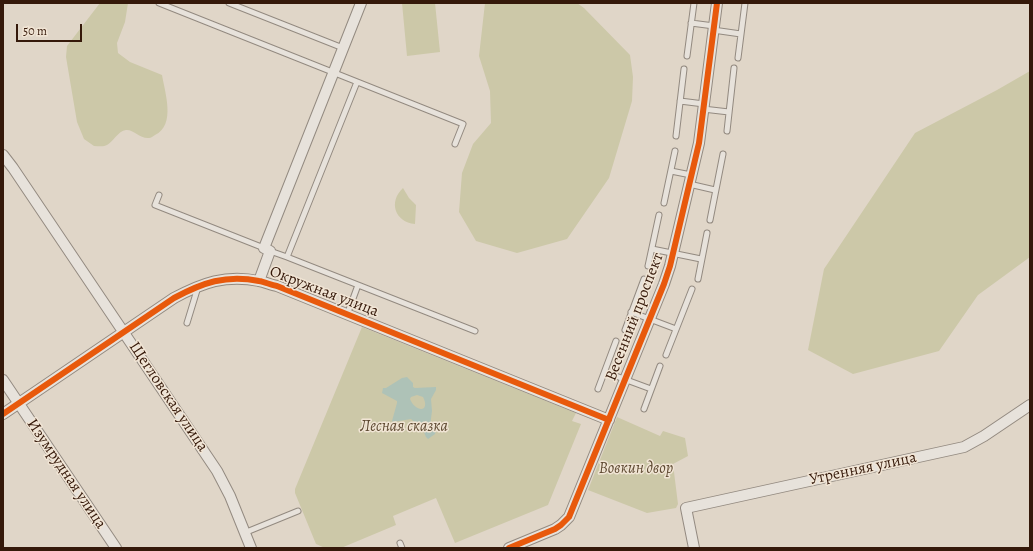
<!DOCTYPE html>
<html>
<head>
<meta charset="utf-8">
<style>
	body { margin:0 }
	#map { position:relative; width:1033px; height:551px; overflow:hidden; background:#e0d6c8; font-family:Alegreya,serif }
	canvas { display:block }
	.frame { position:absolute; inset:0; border:4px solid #35190a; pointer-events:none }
	.scale { position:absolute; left:16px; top:24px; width:66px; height:18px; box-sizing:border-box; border:2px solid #35190a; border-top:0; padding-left:5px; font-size:12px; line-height:14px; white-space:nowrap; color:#35190a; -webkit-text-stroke:3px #f1e5d5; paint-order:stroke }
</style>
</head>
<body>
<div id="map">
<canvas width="1033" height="551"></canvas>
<div class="frame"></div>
<div class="scale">50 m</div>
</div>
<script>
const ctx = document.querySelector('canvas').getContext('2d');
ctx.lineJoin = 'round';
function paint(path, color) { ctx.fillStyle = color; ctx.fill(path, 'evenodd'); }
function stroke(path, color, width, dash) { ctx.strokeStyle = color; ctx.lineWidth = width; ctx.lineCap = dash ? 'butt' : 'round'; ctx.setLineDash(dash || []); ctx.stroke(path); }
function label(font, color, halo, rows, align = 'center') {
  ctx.font = font + ' Alegreya,serif'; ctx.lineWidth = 3; ctx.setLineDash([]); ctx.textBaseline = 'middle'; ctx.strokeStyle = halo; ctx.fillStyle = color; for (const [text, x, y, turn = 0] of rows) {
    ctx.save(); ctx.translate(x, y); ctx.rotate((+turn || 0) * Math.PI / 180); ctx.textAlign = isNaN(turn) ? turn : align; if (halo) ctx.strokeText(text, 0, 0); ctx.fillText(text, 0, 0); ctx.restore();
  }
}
const green = new Path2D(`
	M 100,3 L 128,3 L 125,22 L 117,43 L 118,53 L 130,62 L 162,75 C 165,93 176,125 155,135 C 153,136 151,138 149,138 C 140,139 133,129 126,130 C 118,131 113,142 107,145 C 104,147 98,146 94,146 L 84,139 L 77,122 L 66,57 L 67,46 Z
	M 402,3 L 435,3 L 440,52 L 407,56 Z
	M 485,3 L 577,3 L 584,8 L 630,55 L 633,77 L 632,101 L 609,178 L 567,239 L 517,253 L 476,241 L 459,212 L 462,173 L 473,144 L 491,123 L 490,91 L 479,56 Z
	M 1030,71 L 1030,257 L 978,295 L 939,351 L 853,374 L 808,350 L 824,269 L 915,133 L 997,90 Z
	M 403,188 L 409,198 L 416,205 L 415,224 C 395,222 388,202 403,188 Z
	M 362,327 L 576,413 L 572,421 L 581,424 L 548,505 L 455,543 L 436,498 L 393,516 L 396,525 L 341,548 L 325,548 L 316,544 L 295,493 L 295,489 Z
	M 617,417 L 660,436 L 663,431 L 685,438 L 688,456 L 673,464 L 678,504 L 676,508 L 647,513 L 588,490 Z`);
const water = new Path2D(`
	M 407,377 L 413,383 L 413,387 L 415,388 L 436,387 L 436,390 L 431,399 L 432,411 L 430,426 L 436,431 L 435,434 L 428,439 L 426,437 L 423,430 L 411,419 L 393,422 L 392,421 L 397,403 L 397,401 L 382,393 L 383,388 L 386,388 L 402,378 ZM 417,395 L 423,397 C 431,413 415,412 410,399 L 411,397 Z`);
const lane = new Path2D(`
	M 159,3 L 463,124 L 455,144
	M 229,3 L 343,48
	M 691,23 L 714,26
	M 713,30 L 741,34
	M 687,56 L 694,3
	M 738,58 L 745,3
	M 357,82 L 287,257 L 475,331
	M 680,101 L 704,104
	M 703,109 L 729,112
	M 727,131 L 734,68
	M 676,136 L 684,69
	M 671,171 L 691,175
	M 689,184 L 715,190
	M 159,195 L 155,205 L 264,248
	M 664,203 L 675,151
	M 710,220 L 723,154
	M 652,249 L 701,259
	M 270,251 L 287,257
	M 648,266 L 659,215
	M 698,279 L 707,233
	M 631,312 L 676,329
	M 347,315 L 358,285
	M 187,323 L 198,287
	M 625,330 L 644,279
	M 666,355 L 692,289
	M 605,372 L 651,389
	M 598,389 L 616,341
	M 644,409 L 660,366
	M 244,533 L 298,511
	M 400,543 L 402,548`);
const street = new Path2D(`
	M 3,155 L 13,168 L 217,471 L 230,496 L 251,548
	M 259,281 L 270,251 L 264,248 L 361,3
	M 3,380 L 116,548
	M 3,414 L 174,298 C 202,283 226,274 259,281 C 265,282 271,285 277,286 L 609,420
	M 509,548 L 555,529 L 561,525 L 569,517 L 664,284 L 670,266 L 699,143 L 717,3
	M 694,548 L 686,508 L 964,447 L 984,436 L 1030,405`);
const cycleway = new Path2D(`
	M 3,414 L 174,298 C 202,283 226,274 259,281 C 265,282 271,285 277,286 L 609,420
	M 509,548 L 555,529 L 561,525 L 569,517 L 664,284 L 670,266 L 699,143 L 717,3`);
const streetNames = [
	["Окружная улица",324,292,21],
	["Весенний проспект",635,317,-69],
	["Щегловская улица",168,397,56],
	["Утренняя улица",863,469,-12],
	["Изумрудная улица",66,474,56]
];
const parkNames = [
	["Лесная сказка",404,427],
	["Вовкин двор",636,469]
];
paint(green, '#ccc8a8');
paint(water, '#aec2b7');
stroke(lane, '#938a80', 7);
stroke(street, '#938a80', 12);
stroke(lane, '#e7e2db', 5);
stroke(street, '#e7e2db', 10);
stroke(cycleway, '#e8590c', 6);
label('16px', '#35190a', '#f1e5d5', streetNames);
label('italic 16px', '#5e4a32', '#f1e5d5', parkNames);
</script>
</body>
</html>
